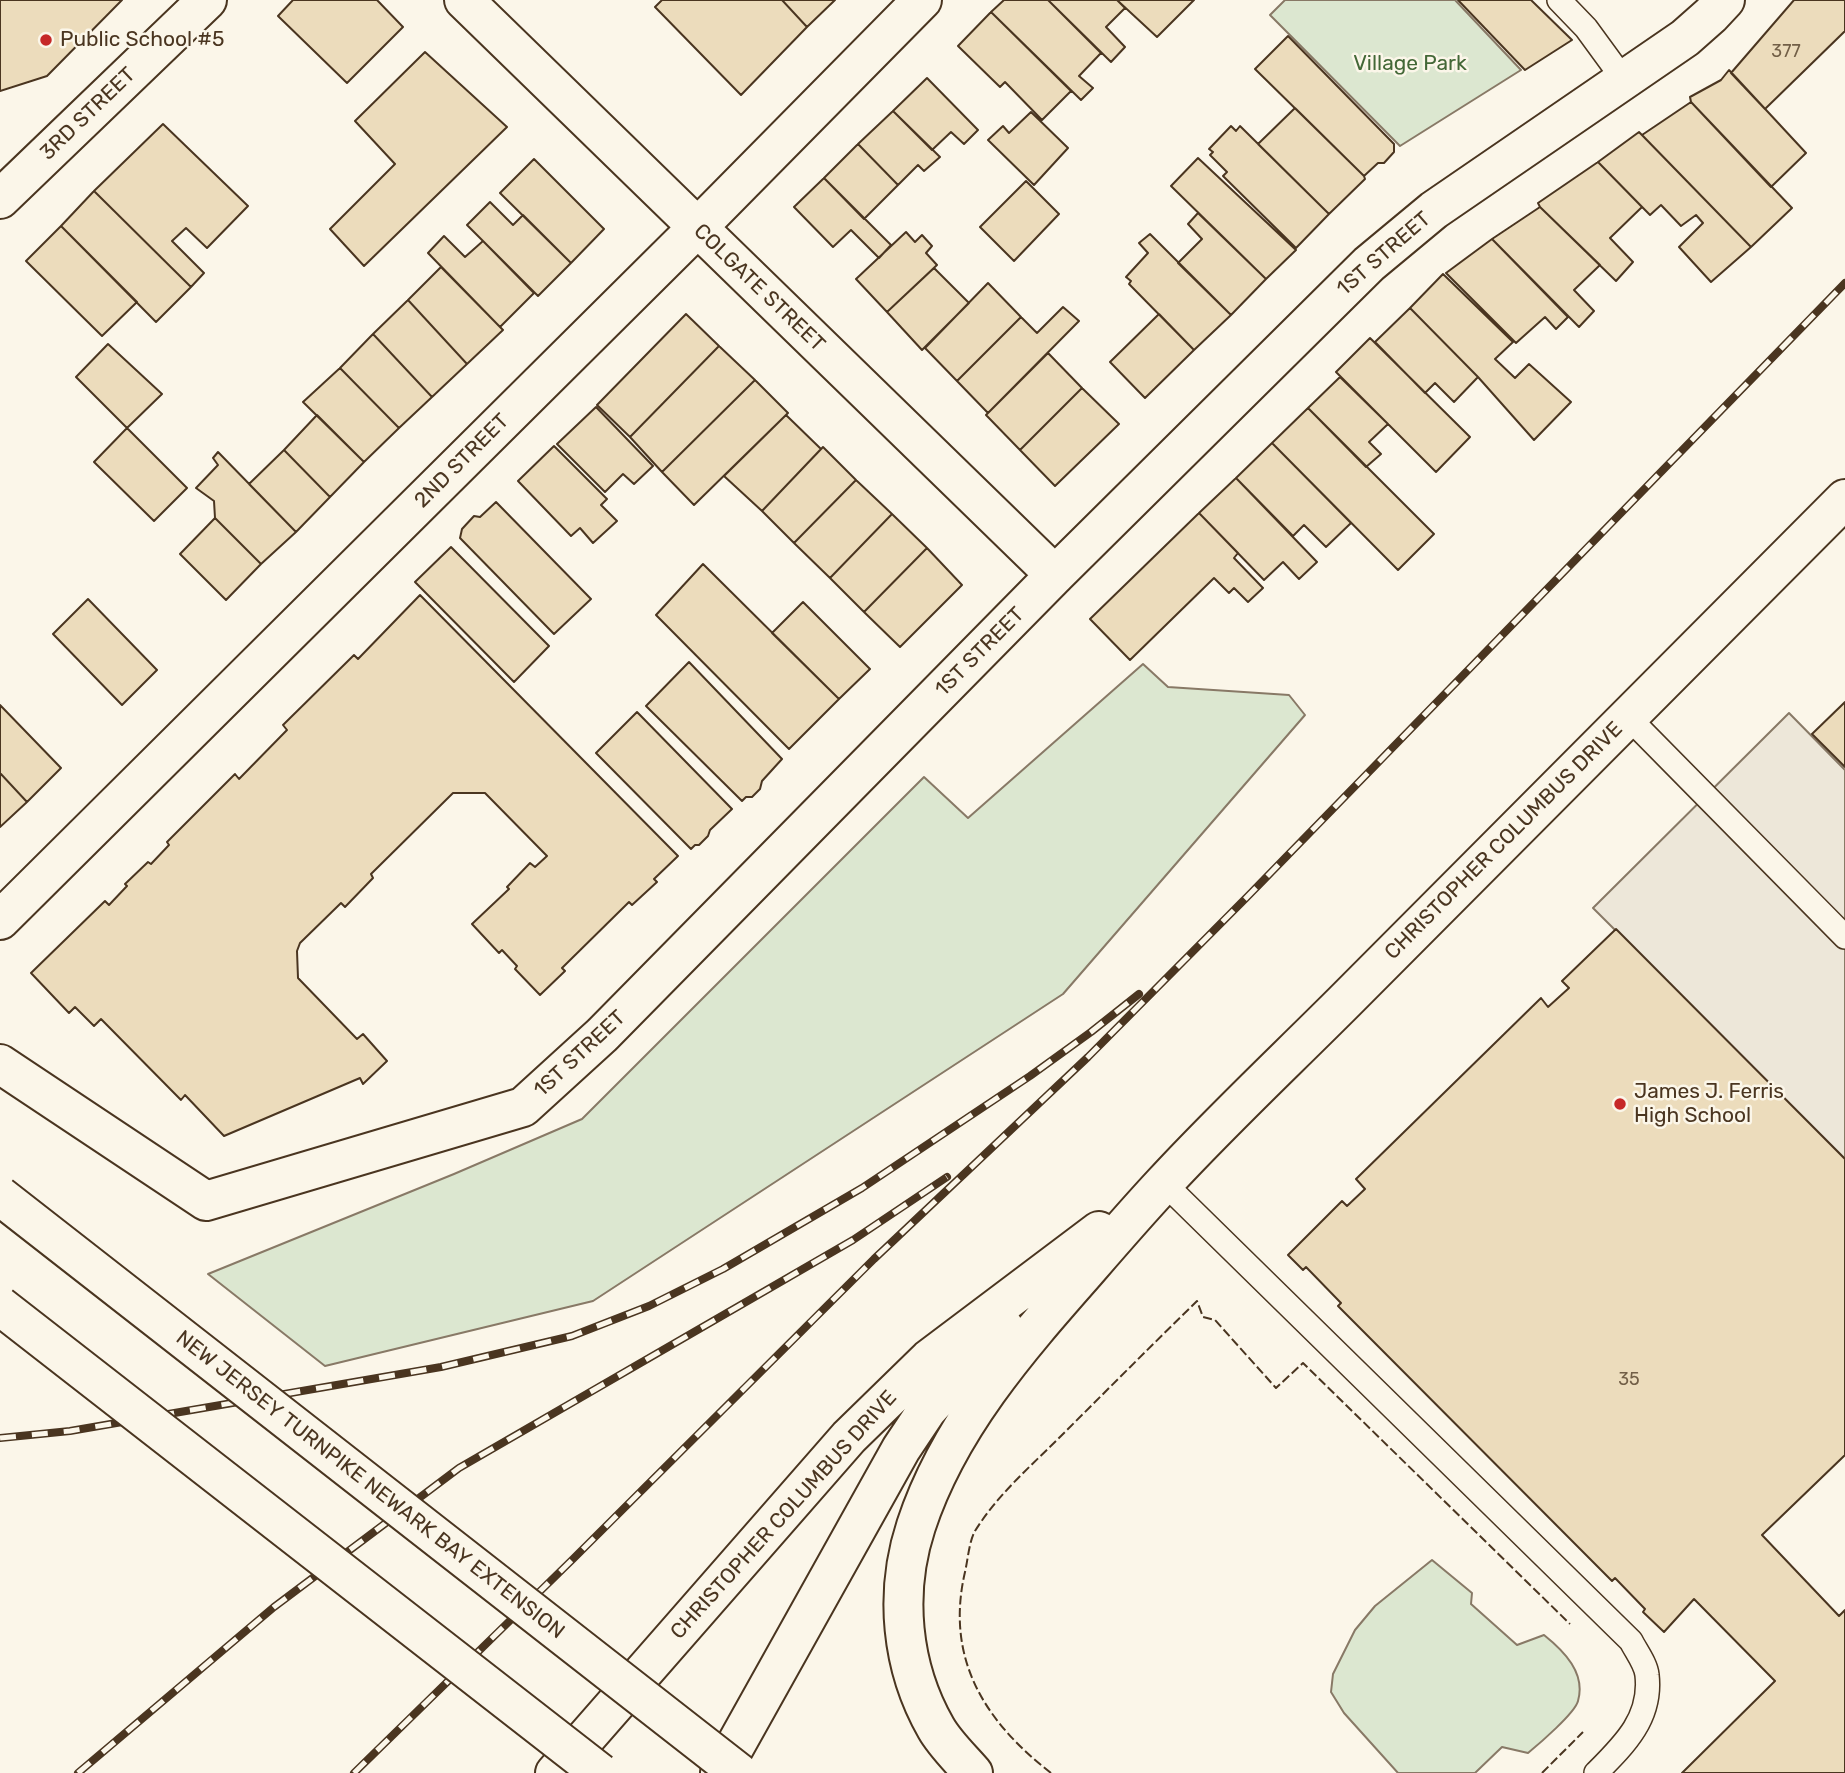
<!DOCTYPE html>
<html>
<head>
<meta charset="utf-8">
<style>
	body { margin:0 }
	canvas { display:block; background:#fbf6e9 }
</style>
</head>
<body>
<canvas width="1845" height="1773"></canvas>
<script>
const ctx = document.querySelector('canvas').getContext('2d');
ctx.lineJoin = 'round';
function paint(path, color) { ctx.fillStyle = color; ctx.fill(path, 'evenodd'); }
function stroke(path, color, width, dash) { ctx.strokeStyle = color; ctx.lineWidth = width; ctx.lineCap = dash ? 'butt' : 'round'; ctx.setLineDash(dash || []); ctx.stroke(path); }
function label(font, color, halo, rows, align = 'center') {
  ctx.font = font + ' Rubik,sans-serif'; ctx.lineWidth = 5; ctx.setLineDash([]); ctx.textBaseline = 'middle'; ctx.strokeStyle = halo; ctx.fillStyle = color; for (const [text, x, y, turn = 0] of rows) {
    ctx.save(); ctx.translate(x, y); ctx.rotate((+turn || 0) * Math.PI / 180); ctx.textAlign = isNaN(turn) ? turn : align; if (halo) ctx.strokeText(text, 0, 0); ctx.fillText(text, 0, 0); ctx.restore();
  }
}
const green = new Path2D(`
	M 1285,0 L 1455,0 L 1521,70 L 1400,146 L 1270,15 Z
	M 1143,664 L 1168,687 L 1289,695 L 1305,715 L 1063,994 L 593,1301 L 325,1366 L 208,1274 L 454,1174 L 582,1119 L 924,777 L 968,818 Z
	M 1432,1560 L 1472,1593 L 1471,1604 L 1517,1645 L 1544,1635 C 1564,1651 1586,1673 1578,1701 C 1575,1713 1539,1744 1528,1753 L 1502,1747 L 1475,1773 L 1398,1773 L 1344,1713 L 1331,1692 L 1333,1674 L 1355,1630 L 1375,1606 Z`);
const parking = new Path2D(`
	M 1789,713 L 1845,770 L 1845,1159 L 1593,908 Z`);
const building = new Path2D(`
	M 0,0 L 122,0 L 47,76 L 0,91 Z
	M 293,0 L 377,0 L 403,27 L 347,83 L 278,16 Z
	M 662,0 L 782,0 L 807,27 L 741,95 L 655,7 Z
	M 782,0 L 835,0 L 807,27 Z
	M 1004,0 L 1048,0 L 1101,53 L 1079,76 L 1093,88 L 1081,100 L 991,12 Z
	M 1048,0 L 1117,0 L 1125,8 L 1106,27 L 1125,47 L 1111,62 Z
	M 1117,0 L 1194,0 L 1157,37 Z
	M 1458,0 L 1531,0 L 1572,40 L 1525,70 Z
	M 1794,0 L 1845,0 L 1845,31 L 1765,109 L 1731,73 Z
	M 991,12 L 1071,91 L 1042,120 L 1005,82 L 1000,87 L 958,46 Z
	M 1288,36 L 1394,144 L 1394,152 L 1384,163 L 1378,163 L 1364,176 L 1255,69 Z
	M 425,52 L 507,127 L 364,266 L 330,229 L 395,164 L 355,121 Z
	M 1729,70 L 1806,153 L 1771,187 L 1691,102 L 1690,97 L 1721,80 Z
	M 927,78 L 978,130 L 964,144 L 951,132 L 932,150 L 893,111 Z
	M 1691,102 L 1792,208 L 1751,247 L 1642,135 Z
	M 1295,108 L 1364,176 L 1365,179 L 1329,214 L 1258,144 Z
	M 893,111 L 940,157 L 924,171 L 918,165 L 898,185 L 858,144 Z
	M 1031,112 L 1068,148 L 1034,185 L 988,140 L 1003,126 L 1009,133 Z
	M 163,124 L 248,206 L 207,248 L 186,228 L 172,241 L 204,273 L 191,287 L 94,191 Z
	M 1231,126 L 1236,131 L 1240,126 L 1329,214 L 1296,248 L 1223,176 L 1227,172 L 1210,155 L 1213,152 L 1209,149 Z
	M 1639,132 L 1751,247 L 1711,282 L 1679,247 L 1703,223 L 1696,215 L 1681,226 L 1661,205 L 1650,215 L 1598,162 Z
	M 858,144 L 898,185 L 864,219 L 824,178 Z
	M 1198,158 L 1296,250 L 1266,279 L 1171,186 Z
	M 534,159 L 604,229 L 571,263 L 500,193 Z
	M 1598,162 L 1642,207 L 1610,238 L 1633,262 L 1616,281 L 1540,207 L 1538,203 Z
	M 824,178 L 891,245 L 879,258 L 851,230 L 833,247 L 794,207 Z
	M 1026,181 L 1059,214 L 1014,261 L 980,227 Z
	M 94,191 L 191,287 L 156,322 L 61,226 Z
	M 490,202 L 513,225 L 523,215 L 571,263 L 538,296 L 467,225 Z
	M 1540,207 L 1600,265 L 1574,290 L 1594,311 L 1579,327 L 1492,239 Z
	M 1198,213 L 1266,279 L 1231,315 L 1178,263 L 1202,239 L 1188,224 Z
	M 61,226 L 137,302 L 102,336 L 26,261 Z
	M 906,232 L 915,242 L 922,235 L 932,246 L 926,253 L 937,265 L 887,312 L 856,279 Z
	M 1150,234 L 1231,315 L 1194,350 L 1129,284 L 1131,281 L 1126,277 L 1148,253 L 1139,243 Z
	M 444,236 L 465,257 L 483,241 L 534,293 L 500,327 L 428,253 Z
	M 1492,239 L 1568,317 L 1556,329 L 1545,317 L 1516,343 L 1446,273 Z
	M 441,267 L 503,330 L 467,364 L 408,300 Z
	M 934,268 L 969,303 L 922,350 L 887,312 Z
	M 1443,274 L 1513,342 L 1495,359 L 1515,378 L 1529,364 L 1571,402 L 1534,440 L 1478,377 L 1410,308 Z
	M 988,283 L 1021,317 L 957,381 L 925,348 Z
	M 408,300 L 467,364 L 432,397 L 373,334 Z
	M 1063,307 L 1079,321 L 988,413 L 957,381 L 1021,317 L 1037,333 Z
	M 1410,308 L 1478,377 L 1454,402 L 1435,383 L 1425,393 L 1375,342 Z
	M 686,314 L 719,346 L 630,437 L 597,405 Z
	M 1159,314 L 1194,350 L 1145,398 L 1110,362 Z
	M 373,334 L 432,397 L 399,428 L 340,368 Z
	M 1370,338 L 1470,437 L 1436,472 L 1336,372 Z
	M 108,344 L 162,394 L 127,428 L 76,377 Z
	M 719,346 L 755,380 L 662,472 L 630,437 Z
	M 1048,353 L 1082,388 L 1020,450 L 986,415 Z
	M 340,368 L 399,428 L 364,462 L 303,402 Z
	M 1340,377 L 1388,424 L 1369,442 L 1381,454 L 1366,467 L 1308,408 Z
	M 755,380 L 788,413 L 694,505 L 662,472 Z
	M 1082,388 L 1119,424 L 1055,486 L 1020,450 Z
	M 596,407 L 653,466 L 634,484 L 623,474 L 605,492 L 557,444 Z
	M 1308,408 L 1434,534 L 1398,570 L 1272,443 Z
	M 317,415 L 364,462 L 330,497 L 284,450 Z
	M 786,415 L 821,449 L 762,511 L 724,476 Z
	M 127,428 L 187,488 L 154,521 L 94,462 Z
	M 1272,443 L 1351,523 L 1326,547 L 1304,525 L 1293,536 L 1236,478 Z
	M 554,446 L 607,499 L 601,505 L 617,521 L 593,543 L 580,528 L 571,536 L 518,481 Z
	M 823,447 L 856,480 L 794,543 L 762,511 Z
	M 284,450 L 330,497 L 296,532 L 249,484 Z
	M 218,452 L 296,532 L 261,564 L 215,518 L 214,501 L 196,488 L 218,465 L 213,458 Z
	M 1236,478 L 1317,562 L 1299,579 L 1283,562 L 1264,580 L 1199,513 Z
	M 856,480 L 892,514 L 830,578 L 794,543 Z
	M 496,502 L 591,599 L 554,634 L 460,538 L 462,529 L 474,516 L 480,517 Z
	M 1199,513 L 1238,553 L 1234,558 L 1263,588 L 1248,602 L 1234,588 L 1229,593 L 1214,578 L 1130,660 L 1090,619 Z
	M 892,514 L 927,548 L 864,612 L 830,578 Z
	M 215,518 L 261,564 L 226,600 L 180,554 Z
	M 451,547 L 549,646 L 514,682 L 415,582 Z
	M 927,548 L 962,585 L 900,647 L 864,612 Z
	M 703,564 L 839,699 L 789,749 L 656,615 Z
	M 420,595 L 678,856 L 654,879 L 657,882 L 632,905 L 629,902 L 562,968 L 565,971 L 540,995 L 515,969 L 517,966 L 502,950 L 499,953 L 472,924 L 509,889 L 507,887 L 530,863 L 535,867 L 547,856 L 485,793 L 453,793 L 371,874 L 373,878 L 345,907 L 341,903 L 300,943 L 297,951 L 298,978 L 357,1039 L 363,1034 L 387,1061 L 363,1084 L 360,1078 L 224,1136 L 185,1095 L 181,1100 L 101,1019 L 94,1026 L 75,1007 L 69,1013 L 31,973 L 105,901 L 109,905 L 127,886 L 125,884 L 148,862 L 151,864 L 169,845 L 167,842 L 235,774 L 239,779 L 287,730 L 283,725 L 354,655 L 358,659 Z
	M 88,599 L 157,670 L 122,705 L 53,634 Z
	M 803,602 L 870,669 L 839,699 L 772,633 Z
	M 689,662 L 782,759 L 762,781 L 760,789 L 752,797 L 746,797 L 742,801 L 646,706 Z
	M 1845,702 L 1845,767 L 1812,734 Z
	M 0,705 L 61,768 L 27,802 L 0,773 Z
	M 637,712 L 732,809 L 710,830 L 708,836 L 699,845 L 695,845 L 691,849 L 596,753 Z
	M 0,773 L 27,802 L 0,827 Z
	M 1616,929 L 1845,1159 L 1845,1455 L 1762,1535 L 1839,1616 L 1845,1610 L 1845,1773 L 1682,1773 L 1775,1681 L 1694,1599 L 1664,1632 L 1643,1612 L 1645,1609 L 1615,1578 L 1612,1581 L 1338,1306 L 1341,1303 L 1306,1267 L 1303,1270 L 1288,1255 L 1342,1201 L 1347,1206 L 1365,1189 L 1356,1179 L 1541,998 L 1548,1007 L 1569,988 L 1562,981 Z`);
const lane = new Path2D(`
	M 1559,0 L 1586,28 L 1624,80
	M 1628,717 L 1845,937
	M 1164,1183 L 1631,1641 C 1636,1651 1646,1664 1647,1675 C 1652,1718 1624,1745 1596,1773`);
const street = new Path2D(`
	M 464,0 L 1055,575
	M 0,199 L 207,0
	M 0,920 L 697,228 L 922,0
	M 0,1064 L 206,1201 L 523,1107 L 602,1035 L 1055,575 L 1369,264 L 1434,210 L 1685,38 L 1711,15 L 1725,0`);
const secondary = new Path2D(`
	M 555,1773 L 849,1437 L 929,1359 L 1099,1231
	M 720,1773 L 901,1449 L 927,1410 L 1003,1326
	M 973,1773 C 961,1759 945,1744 936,1728 C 901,1667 894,1593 916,1526 C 948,1428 1018,1348 1085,1272 C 1111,1242 1136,1213 1163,1184 C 1221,1121 1284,1062 1345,1001 C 1512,834 1678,666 1845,499`);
const rail = new Path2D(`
	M 0,1438 L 70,1431 L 441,1367 L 572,1336 L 649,1306 L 723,1269 L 862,1188 L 1030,1076 L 1091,1032 L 1139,994
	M 78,1773 L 274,1607 L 459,1468 L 853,1240 L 947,1177
	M 354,1773 L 573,1559 L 874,1259 L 1088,1057 L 1249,895 L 1845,283`);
const highwayBridge = new Path2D(`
	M 0,1196 L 739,1773
	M 0,1306 L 600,1773`);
const fence = new Path2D(`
	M 1051,1773 C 984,1721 945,1658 965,1572 C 968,1559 969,1542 975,1531 C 998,1494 1031,1466 1061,1436 C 1106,1391 1151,1346 1197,1301 L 1203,1317 L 1215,1320 L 1276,1388 L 1303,1363 L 1570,1624
	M 1542,1773 L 1583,1732`);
const markers = [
	[46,40,7,"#c62828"],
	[1620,1104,7,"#c62828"]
];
const numberNames = [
	["377",1786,52],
	["35",1629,1380]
];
const poiNames = [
	["Public School #5",60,40],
	["James J. Ferris",1634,1092],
	["High School",1634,1116]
];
const parkNames = [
	["Village Park",1410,64]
];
const streetNames = [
	["3RD STREET",88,114,-44],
	["1ST STREET",1384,254,-41],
	["COLGATE STREET",759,288,44],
	["2ND STREET",462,461,-45],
	["1ST STREET",980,652,-45],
	["CHRISTOPHER COLUMBUS DRIVE",1504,841,-45],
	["1ST STREET",580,1054,-43],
	["NEW JERSEY TURNPIKE NEWARK BAY EXTENSION",370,1485,38],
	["CHRISTOPHER COLUMBUS DRIVE",784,1515,-48]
];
paint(green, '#dce7d0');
stroke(green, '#887966', 2);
paint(parking, '#ede7d9');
stroke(parking, '#887966', 2);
paint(building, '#ecdcbc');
stroke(building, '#4a3520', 2);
stroke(lane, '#4a3520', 26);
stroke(street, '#4a3520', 42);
stroke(secondary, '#4a3520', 42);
stroke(lane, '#fbf6e9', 23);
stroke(street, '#fbf6e9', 38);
stroke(secondary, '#fbf6e9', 38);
stroke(rail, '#4a3520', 8);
stroke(rail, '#fbf6e9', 5, [16]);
stroke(highwayBridge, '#4a3520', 42, []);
stroke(highwayBridge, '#fbf6e9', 38);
stroke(fence, '#4a3520', 2, [9, 3.5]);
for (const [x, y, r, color] of markers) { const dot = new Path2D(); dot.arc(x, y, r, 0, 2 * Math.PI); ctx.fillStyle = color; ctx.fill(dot); stroke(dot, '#fbf6e9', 2.5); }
label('18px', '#725f47', null, numberNames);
label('21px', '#4a3520', '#fbf6e9', poiNames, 'left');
label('21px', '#436837', '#fbf6e9', parkNames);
label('21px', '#4a3520', '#fbf6e9', streetNames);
</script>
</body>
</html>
